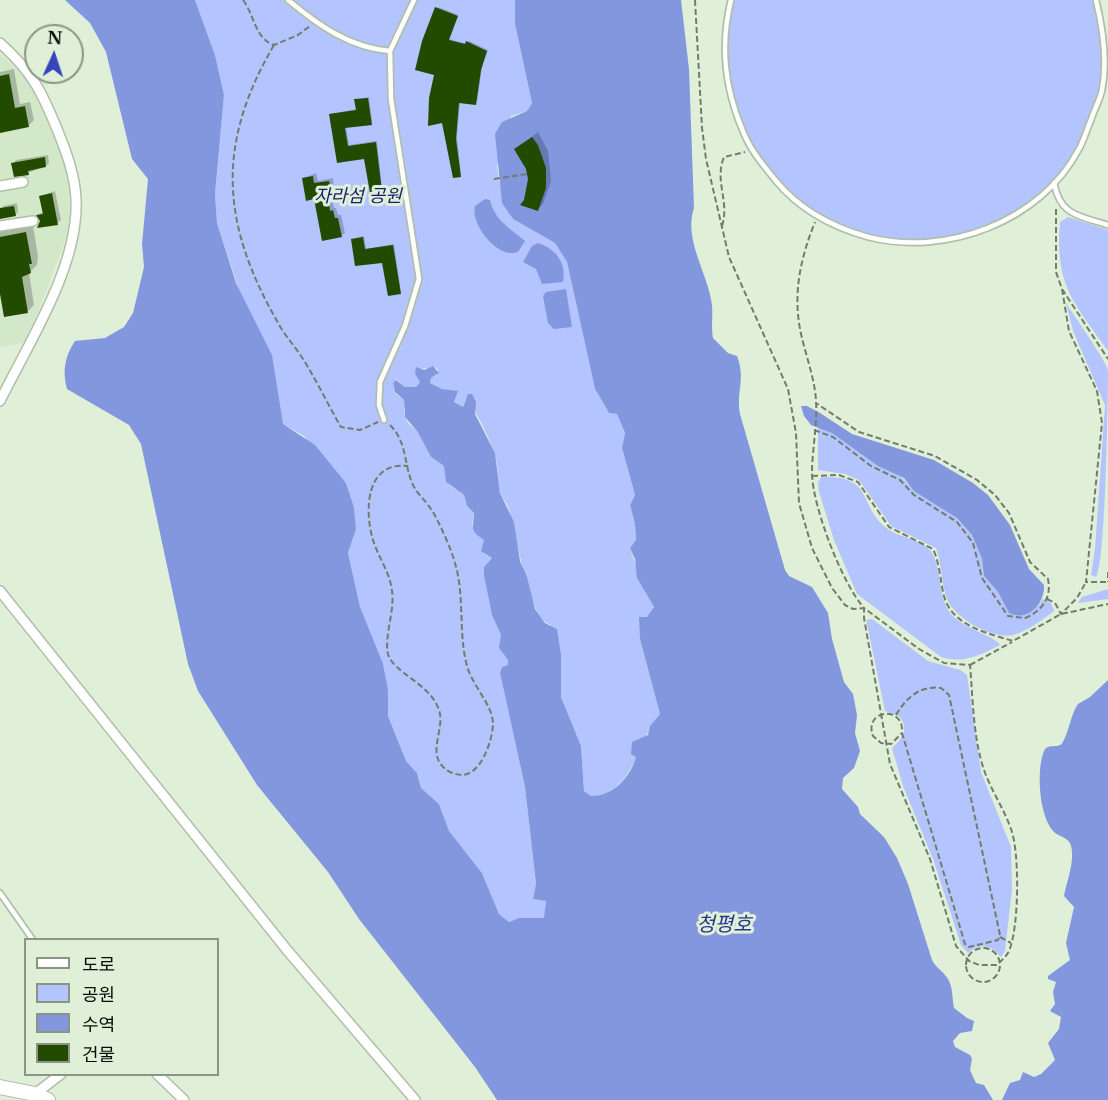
<!DOCTYPE html>
<html>
<head>
<meta charset="utf-8">
<style>
	body { margin:0 }
	#map { position:relative; width:1108px; height:1100px; overflow:hidden; background:#e0efd8; font-family:"Libre Baskerville","Noto Sans KR",serif }
	canvas { display:block }
	.legend { position:absolute; left:24px; top:938px; width:195px; height:138px; box-sizing:border-box; background:#e0efd8; border:2px solid #8a9584; margin:0; padding:8px 10px; list-style:none; font-size:18px; color:#080d06 }
	.legend li { display:flex; align-items:center; gap:12px; height:30px }
	.legend b { width:30px; border:2px solid #8a9584 }
	.north { position:absolute; left:24px; top:24px; width:60px; height:60px; box-sizing:border-box; background:#e0efd8; border:2px solid #8a9584; border-radius:50%; rotate:3deg; font-size:16px; font-weight:700; line-height:24px; text-align:center; color:#080d06 }
	.north::after { content:''; display:block; margin:auto; width:21px; height:27px; background:#3645b8; clip-path:polygon(50% 0,100% 100%,50% 72%,0 100%) }
</style>
</head>
<body>
<div id="map">
<canvas width="1108" height="1100"></canvas>
<ul class="legend">
<li><b style="height:8px;background:#fff"></b>도로</li>
<li><b style="height:16px;background:#b3c4fe"></b>공원</li>
<li><b style="height:16px;background:#8397df"></b>수역</li>
<li><b style="height:16px;background:#224b00"></b>건물</li>
</ul>
<div class="north">N</div>
</div>
<script>
const ctx = document.querySelector('canvas').getContext('2d');
ctx.lineJoin = 'round';
function paint(path, color) { ctx.fillStyle = color; ctx.fill(path, 'evenodd'); }
function stroke(path, color, width, dash) { ctx.strokeStyle = color; ctx.lineWidth = width; ctx.lineCap = dash ? 'butt' : 'round'; ctx.setLineDash(dash || []); ctx.stroke(path); }
function label(font, color, halo, rows, align = 'center') {
  ctx.font = font + ' "Libre Baskerville","Noto Sans KR",serif'; ctx.lineWidth = 6; ctx.setLineDash([]); ctx.textBaseline = 'middle'; ctx.strokeStyle = halo; ctx.fillStyle = color; for (const [text, x, y, turn = 0] of rows) {
    ctx.save(); ctx.translate(x, y); ctx.rotate((+turn || 0) * Math.PI / 180); ctx.textAlign = isNaN(turn) ? turn : align; if (halo) ctx.strokeText(text, 0, 0); ctx.fillText(text, 0, 0); ctx.restore();
  }
}
const built = new Path2D(`
	M 0,54 L 35,88 L 70,172 L 69,230 L 27,342 L 0,347 Z`);
const green = new Path2D(`
	M 195,0 L 515,0 L 515,24 L 532,103 L 527,111 L 511,116 L 497,167 L 503,203 L 513,219 L 555,243 L 567,262 L 595,389 L 609,413 L 617,414 L 625,433 L 622,448 L 635,495 L 630,505 L 635,524 L 636,540 L 630,548 L 645,592 L 654,607 L 640,629 L 640,639 L 660,714 C 637,740 634,795 591,796 L 584,791 L 581,746 L 561,697 L 551,625 C 526,617 518,532 508,507 C 506,501 501,497 500,491 C 498,479 498,466 495,454 C 491,442 474,406 466,398 L 463,407 L 454,402 L 457,392 L 442,389 L 430,383 L 431,378 L 437,375 L 438,369 L 434,367 L 421,369 L 415,374 L 420,382 L 416,387 L 405,387 L 396,379 L 393,386 L 396,394 L 404,400 L 404,414 L 408,423 L 417,431 L 431,457 L 444,466 L 449,485 L 464,495 L 467,506 L 474,513 L 472,526 L 484,540 L 485,554 L 492,558 L 484,567 L 484,576 L 492,614 L 501,635 L 502,652 L 508,660 L 508,665 L 502,667 L 500,673 L 525,787 L 536,885 L 533,899 L 546,901 L 545,918 L 519,918 L 509,922 L 499,914 L 482,873 L 449,831 L 439,804 L 421,788 L 417,773 L 406,761 L 388,716 L 388,690 L 360,607 L 348,553 L 356,529 L 354,507 L 346,483 L 304,436 L 283,424 L 217,223 L 215,194 L 224,95 L 215,55 Z
	M 731,0 L 1096,0 C 1108,49 1107,77 1089,124 C 1063,191 992,246 917,243 C 906,243 893,239 881,237 C 858,233 837,229 817,217 C 775,191 743,146 730,99 C 720,68 725,31 731,0 Z
	M 1068,217 L 1108,230 L 1108,351 C 1073,301 1055,286 1060,222 Z
	M 1066,303 C 1075,317 1104,358 1108,370 C 1108,391 1106,564 1096,577 L 1091,575 L 1095,549 L 1105,405 L 1073,331 Z
	M 818,427 C 841,433 857,451 876,464 C 887,472 900,472 908,484 L 957,518 L 972,535 L 982,559 L 984,576 L 998,592 L 1009,613 C 1025,615 1034,613 1043,599 L 1051,603 L 1054,611 C 1042,620 1028,631 1013,635 C 993,640 954,618 947,599 C 941,583 942,564 936,548 L 891,526 L 859,480 L 845,474 L 818,470 Z
	M 821,477 C 876,475 857,507 888,529 C 900,538 925,540 932,553 C 943,572 937,596 951,614 C 961,627 998,638 1000,645 C 980,655 964,664 941,657 L 857,594 L 834,540 L 819,492 L 818,483 Z
	M 1108,589 L 1108,599 L 1078,603 L 1082,597 Z
	M 872,619 L 928,661 L 960,670 L 967,675 L 981,772 L 1011,847 L 1012,889 L 1005,951 L 1001,957 C 991,945 980,942 968,953 L 961,945 L 933,859 L 903,786 L 892,748 C 902,739 910,729 899,716 L 885,711 L 867,624 L 867,620 Z`);
const water = new Path2D(`
	M 65,0 L 195,0 L 215,55 L 224,95 L 215,194 L 217,223 L 236,283 L 272,355 L 283,424 L 315,445 L 346,483 L 354,507 L 356,529 L 348,553 L 360,607 L 383,664 L 388,690 L 388,716 L 406,761 L 417,773 L 421,788 L 439,804 L 449,831 L 482,873 L 499,914 L 509,922 L 519,918 L 544,918 L 546,901 L 533,899 L 536,884 L 525,787 L 500,673 L 502,667 L 508,665 L 508,660 L 499,648 L 501,635 L 492,615 L 484,576 L 484,567 L 492,558 L 481,551 L 484,540 C 468,529 474,528 474,513 L 467,506 L 464,495 L 446,482 L 444,466 L 431,457 L 417,431 L 405,417 L 404,400 L 395,392 L 393,383 L 396,380 L 405,387 L 416,387 L 420,382 L 415,374 L 416,367 L 424,370 L 433,366 L 439,373 L 431,378 L 430,383 L 442,389 L 458,391 L 454,402 L 463,407 L 468,394 L 472,394 L 476,402 L 475,414 L 495,453 L 500,493 L 514,522 L 520,561 L 527,577 L 535,609 L 545,623 L 557,629 L 561,655 L 561,697 L 581,746 L 584,791 L 591,796 C 613,796 630,778 636,757 L 631,754 L 632,742 L 648,735 L 650,726 L 660,714 L 640,639 L 639,617 L 647,617 L 654,607 L 637,578 L 635,559 L 630,548 L 636,540 L 635,524 L 630,505 L 635,495 L 622,448 L 625,433 L 617,414 L 609,413 L 595,389 L 567,262 L 555,243 L 513,219 L 502,203 L 495,134 L 502,122 L 527,111 L 532,103 L 515,24 L 515,0 L 681,0 L 689,69 L 694,208 C 683,239 708,273 712,305 C 713,316 711,327 713,338 L 728,353 L 737,356 C 746,380 736,390 740,414 L 785,570 L 789,576 L 812,587 L 828,613 L 832,639 L 844,682 L 853,694 L 857,715 L 855,733 L 860,751 L 854,768 L 843,778 L 842,789 L 858,807 L 860,814 L 884,837 L 897,858 L 908,884 L 932,960 C 936,968 943,971 948,979 C 953,987 952,998 954,1008 L 967,1018 L 974,1021 L 972,1031 L 960,1033 L 953,1041 L 955,1047 L 970,1055 L 972,1059 L 970,1070 L 976,1083 L 984,1085 L 993,1100 L 497,1100 L 475,1067 L 359,919 L 328,872 L 257,785 L 198,691 L 188,664 L 141,444 L 129,425 L 67,389 C 62,371 65,356 75,341 L 105,338 L 124,327 L 133,313 L 144,267 L 142,244 L 148,179 L 132,159 L 106,52 L 90,23 Z
	M 485,199 L 490,200 C 495,221 510,228 525,241 L 518,252 C 498,260 470,224 475,206 Z
	M 538,243 C 556,249 567,263 563,282 L 542,284 L 536,269 L 523,262 L 532,246 Z
	M 566,289 L 572,327 L 554,329 L 548,323 L 543,296 L 546,292 Z
	M 801,406 L 807,406 L 820,413 L 852,434 L 934,460 L 973,483 L 988,495 L 1010,525 L 1029,569 L 1044,585 C 1045,604 1028,622 1009,613 L 998,592 L 984,576 L 982,559 L 972,535 L 957,518 L 914,491 L 904,478 L 878,466 L 832,433 L 811,425 L 804,416 Z
	M 1108,680 L 1108,1100 L 1002,1100 L 1010,1083 L 1020,1080 L 1023,1072 L 1034,1077 L 1041,1074 L 1055,1060 L 1048,1043 L 1059,1029 L 1061,1017 L 1050,1011 L 1055,1004 L 1053,992 L 1056,982 L 1048,979 L 1048,976 L 1070,960 L 1066,943 L 1074,907 L 1064,896 C 1067,881 1075,861 1071,846 C 1069,837 1059,837 1054,832 C 1039,817 1036,770 1044,751 C 1048,742 1059,750 1063,742 C 1069,731 1071,714 1078,704 L 1090,697 Z`);
const shadow = new Path2D(`
	M 438,7 L 458,15 L 449,39 L 467,44 L 469,41 L 488,50 L 482,67 L 477,102 L 460,101 L 457,137 L 461,175 L 436,74 Z
	M 14,69 L 20,104 L 30,102 L 34,120 L 28,126 L 0,126 L 0,72 Z
	M 369,97 L 372,122 L 346,127 L 349,145 L 377,141 L 382,189 L 365,157 L 338,161 L 331,114 L 357,109 L 356,100 Z
	M 538,132 L 548,151 L 551,181 L 543,204 L 538,209 L 526,200 L 529,179 L 528,169 L 516,149 Z
	M 48,155 L 49,163 L 46,166 L 28,173 L 13,164 L 16,160 Z
	M 316,173 L 318,181 L 333,178 L 334,188 L 331,192 L 334,208 L 336,208 L 338,215 L 341,215 L 345,233 L 341,236 L 304,178 Z
	M 55,191 L 61,220 L 57,223 L 41,220 L 38,215 L 44,211 L 41,196 Z
	M 17,203 L 18,212 L 15,215 L 0,212 L 3,206 Z
	M 33,226 L 38,256 L 37,265 L 29,273 L 34,305 L 27,312 L 0,285 L 0,232 Z
	M 364,236 L 366,249 L 394,244 L 401,293 L 384,261 L 357,265 L 353,239 Z`);
const building = new Path2D(`
	M 435,7 L 458,16 L 449,40 L 465,44 L 466,41 L 487,51 L 481,70 L 476,105 L 459,103 L 456,139 L 461,177 L 453,178 L 442,123 L 428,126 L 429,98 L 434,75 L 415,70 L 422,41 Z
	M 9,74 L 15,108 L 25,106 L 29,127 L 0,133 L 0,76 Z
	M 368,98 L 372,125 L 345,128 L 348,146 L 376,142 L 382,191 L 370,193 L 364,159 L 337,163 L 329,114 L 356,110 L 354,99 Z
	M 532,137 L 538,145 L 546,168 L 546,188 L 538,211 L 520,205 L 524,200 L 528,179 L 526,169 L 514,149 Z
	M 45,157 L 46,167 L 28,171 L 29,175 L 14,177 L 11,163 Z
	M 313,176 L 314,183 L 329,181 L 332,193 L 328,194 L 330,211 L 333,210 L 335,218 L 338,218 L 342,237 L 322,241 L 314,199 L 306,201 L 302,178 Z
	M 52,193 L 58,225 L 37,228 L 40,221 L 36,215 L 43,214 L 39,196 Z
	M 14,206 L 16,216 L 0,219 L 0,208 Z
	M 26,232 L 32,264 L 29,264 L 31,273 L 22,277 L 28,313 L 4,317 L 0,294 L 0,237 Z
	M 363,237 L 365,249 L 393,245 L 401,294 L 388,296 L 382,263 L 355,266 L 351,239 Z`);
const path = new Path2D(`
	M 243,0 C 254,14 255,39 274,45 L 298,35 L 310,26
	M 695,0 L 702,128 L 706,159 L 729,257 L 788,389 L 796,433 L 799,503 L 812,548 L 832,588 L 845,605 L 853,609 L 864,608 L 919,649 L 944,663 L 970,665 C 973,700 973,737 984,770 C 991,790 1004,809 1011,829 C 1020,853 1019,928 1009,951 C 1006,957 1001,961 997,965 L 979,965 L 969,961 L 956,946 L 930,859 L 890,764 L 864,618 L 864,608 C 842,583 813,508 812,474 C 812,447 819,418 815,391 C 812,370 804,350 800,329 C 793,291 801,257 815,222
	M 274,45 C 216,144 221,223 277,321 C 284,335 295,346 303,359 C 317,381 328,405 341,427 L 360,430 L 378,422
	M 494,179 L 527,174
	M 1056,209 L 1056,272 L 1062,289 L 1108,359
	M 722,226 C 730,202 714,181 724,157 L 745,152
	M 1062,289 L 1069,331 L 1097,391 L 1102,423 L 1086,582 L 1107,582
	M 390,425 C 407,442 404,463 412,483 C 417,494 425,500 431,509 C 438,519 452,551 455,563 C 465,597 458,632 467,666 C 472,685 492,704 493,723 C 493,738 483,769 467,774 C 461,776 455,774 450,772 C 423,757 446,731 439,710 C 430,683 393,673 388,654 C 384,636 395,611 392,591 C 390,572 378,557 373,540 C 364,510 366,461 408,466
	M 814,430 L 833,437 L 871,466 L 900,480 L 914,495 L 957,522 L 973,543 L 982,578 L 1008,616 L 1025,618 C 1042,611 1052,598 1048,579 L 1030,562 L 1009,513 L 995,495 L 977,480 L 935,456 L 859,432 L 816,403
	M 812,476 L 839,475 L 858,482 L 889,527 L 933,549 C 940,564 940,580 944,596 C 952,626 987,633 1013,641 L 1061,614 L 1108,604
	M 1108,572 L 1108,582
	M 1047,599 L 1055,603 L 1061,614 L 1077,598 L 1086,582
	M 970,665 L 1012,642
	M 896,715 C 906,698 920,685 941,688 L 949,695 L 1000,935 L 998,940 L 969,947 L 965,944 L 902,733 C 905,705 863,709 873,736 L 881,743 L 891,744 L 902,733
	M 1000,937 L 1011,943
	M966 965a17 17 0 1 1 34 0a17 17 0 1 1-34 0Z`);
const service = new Path2D(`
	M 288,0 C 318,25 350,48 390,51
	M 731,0 C 720,45 724,86 742,129 C 750,150 762,164 776,181 C 800,210 832,227 868,237 C 945,257 1041,222 1079,149 C 1084,140 1087,129 1091,120 C 1094,110 1100,100 1102,90 C 1108,60 1103,29 1096,0
	M 1054,183 C 1060,216 1080,216 1108,225
	M 384,420 L 379,405 L 380,382 L 405,326 L 419,279 L 391,99 L 390,51 L 414,0
	M 0,893 L 33,940`);
const minor = new Path2D(`
	M 0,43 C 32,72 41,90 57,129 C 66,151 75,175 76,199 C 79,266 29,342 0,401
	M 0,186 L 23,182
	M 0,226 L 33,221
	M 0,591 L 287,950 L 415,1100
	M 157,1074 L 184,1100
	M 35,1098 L 35,1094 L 61,1074`);
const secondary = new Path2D(`
	M 0,1087 L 35,1094 L 48,1100`);
const parkNames = [
	["자라섬 공원",358,197]
];
const waterNames = [
	["청평호",724,925]
];
paint(built, '#d3e7c9');
paint(green, '#b3c4fe');
paint(water, '#8397df');
paint(shadow, '#0003');
paint(building, '#224b00');
stroke(service, '#b0bfa9', 8);
stroke(minor, '#b0bfa9', 12);
stroke(secondary, '#b0bfa9', 16);
stroke(path, '#727c6d', 2, [6, 3]);
stroke(service, '#fff', 4.5);
stroke(minor, '#fff', 9);
stroke(secondary, '#fff', 14);
label('italic 18px', '#171c6f', '#e0efd8', parkNames);
label('italic 20px', '#293689', '#e0efd8', waterNames);
</script>
</body>
</html>
